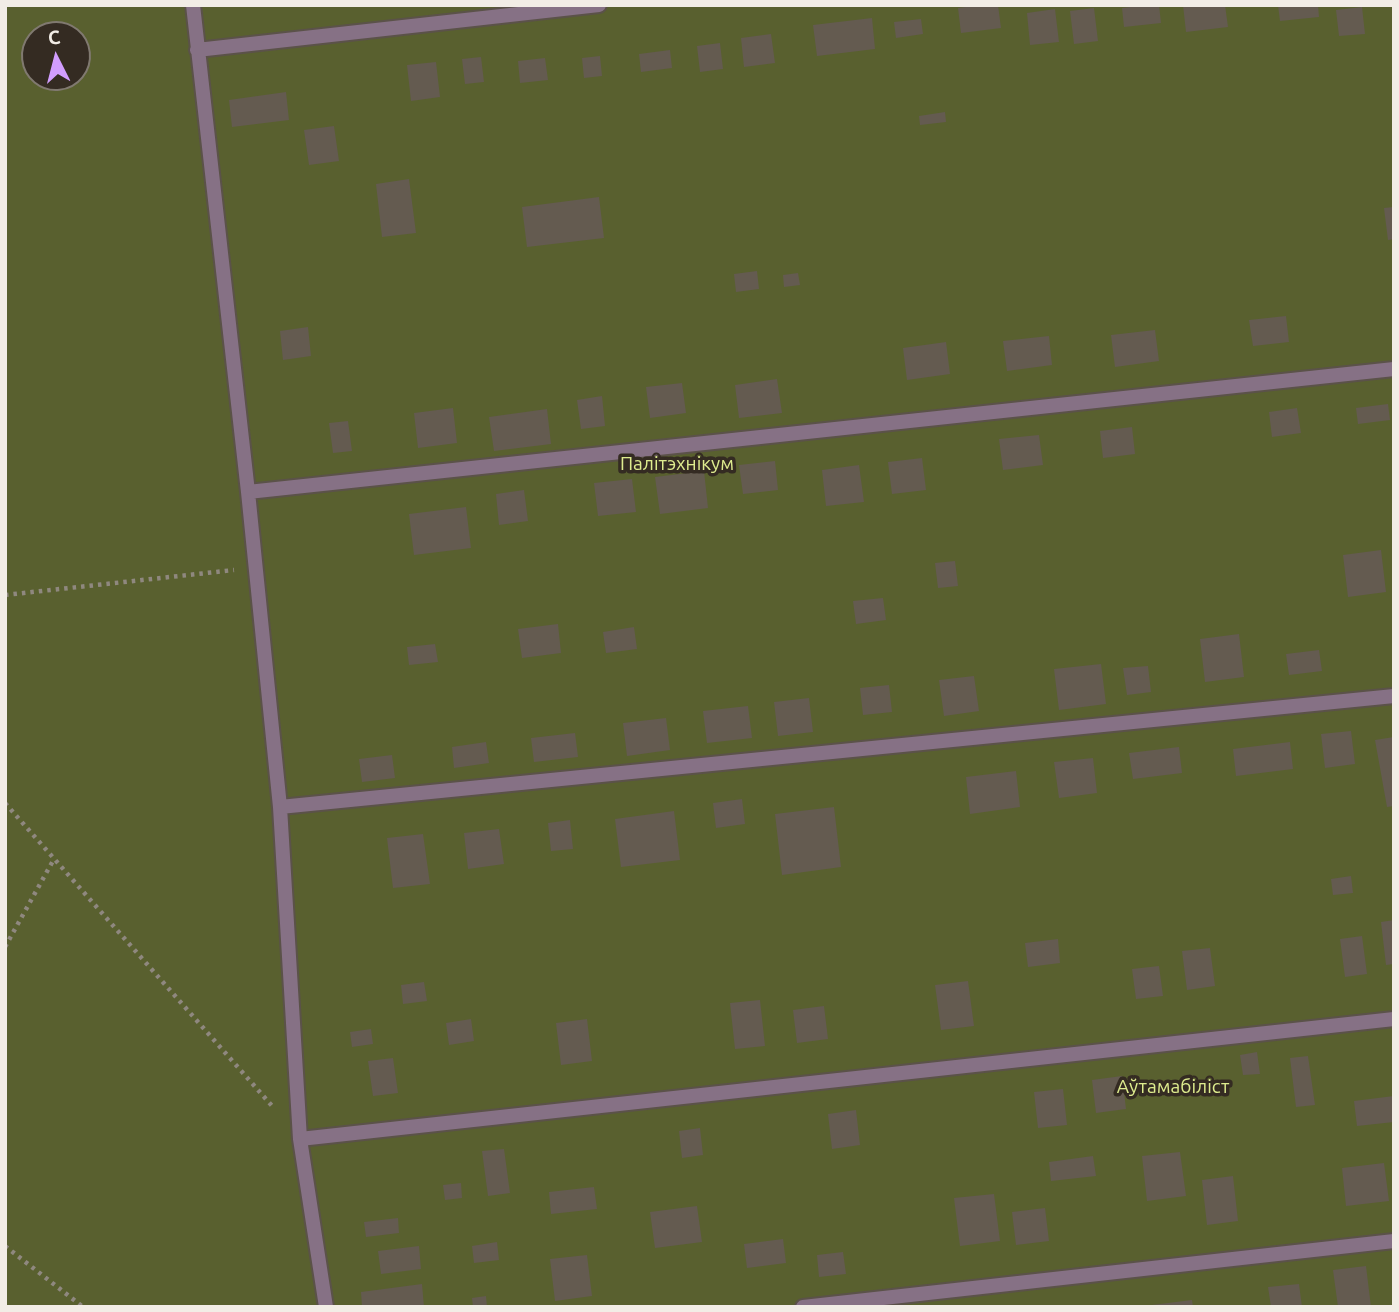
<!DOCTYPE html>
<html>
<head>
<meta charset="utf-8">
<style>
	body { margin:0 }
	#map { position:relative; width:1399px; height:1312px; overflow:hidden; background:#3e352b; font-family:Ubuntu,sans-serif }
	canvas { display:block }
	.frame { position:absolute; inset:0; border:7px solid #f2ede6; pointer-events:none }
	.north { position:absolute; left:21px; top:21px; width:70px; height:70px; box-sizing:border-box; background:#342b22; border:2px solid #807970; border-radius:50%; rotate:354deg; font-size:19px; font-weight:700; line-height:28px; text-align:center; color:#f2ede6 }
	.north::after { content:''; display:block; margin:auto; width:24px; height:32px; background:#d19dfe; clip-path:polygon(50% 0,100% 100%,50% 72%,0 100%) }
</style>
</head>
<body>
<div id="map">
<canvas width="1399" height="1312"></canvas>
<div class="frame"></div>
<div class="north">С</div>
</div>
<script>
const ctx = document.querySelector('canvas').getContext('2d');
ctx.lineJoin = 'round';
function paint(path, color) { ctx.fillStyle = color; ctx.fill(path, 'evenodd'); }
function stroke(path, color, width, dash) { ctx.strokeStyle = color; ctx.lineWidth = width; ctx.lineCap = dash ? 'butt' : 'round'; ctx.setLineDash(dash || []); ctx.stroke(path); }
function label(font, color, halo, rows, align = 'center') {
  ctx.font = font + ' Ubuntu,sans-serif'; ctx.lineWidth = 7; ctx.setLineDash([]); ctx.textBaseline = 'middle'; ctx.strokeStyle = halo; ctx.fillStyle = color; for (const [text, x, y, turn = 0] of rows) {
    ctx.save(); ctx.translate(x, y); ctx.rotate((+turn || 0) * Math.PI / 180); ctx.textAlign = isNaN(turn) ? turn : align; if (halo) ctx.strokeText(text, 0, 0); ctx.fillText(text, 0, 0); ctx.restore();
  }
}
const green = new Path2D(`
	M 5,5 L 1394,5 L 1394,1307 L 5,1307 ZM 35,35 L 77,35 L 77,77 L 35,77 Z`);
const building = new Path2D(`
	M 980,5 L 998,5 L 1001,28 L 961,33 L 958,8 Z
	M 1146,5 L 1159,5 L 1161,23 L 1124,27 L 1122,8 Z
	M 1183,5 L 1225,5 L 1228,27 L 1186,32 Z
	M 1278,5 L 1318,5 L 1319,17 L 1280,21 Z
	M 1362,7 L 1365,34 L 1339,36 L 1336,10 Z
	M 1094,8 L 1098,41 L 1074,44 L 1070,11 Z
	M 1055,9 L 1059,42 L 1030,45 L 1027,13 Z
	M 872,18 L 875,49 L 817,56 L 813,25 Z
	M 921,19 L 923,34 L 896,38 L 894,22 Z
	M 771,34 L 775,63 L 744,67 L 741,38 Z
	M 720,43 L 723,69 L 700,72 L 697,46 Z
	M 670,50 L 672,68 L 641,72 L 639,54 Z
	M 600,56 L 602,76 L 584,78 L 582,58 Z
	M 481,57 L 484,82 L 465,84 L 462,59 Z
	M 545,58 L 548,80 L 520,83 L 518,61 Z
	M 436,62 L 440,97 L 411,101 L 407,65 Z
	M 286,92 L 289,120 L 232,127 L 229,100 Z
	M 945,112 L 946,122 L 920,125 L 919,116 Z
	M 334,126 L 339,161 L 309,165 L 304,130 Z
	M 409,179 L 416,233 L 382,237 L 376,184 Z
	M 599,197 L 604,238 L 527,247 L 522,207 Z
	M 1394,207 L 1394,239 L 1388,240 L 1384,208 Z
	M 757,271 L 759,289 L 736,292 L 734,274 Z
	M 798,273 L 800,285 L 784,287 L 783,275 Z
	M 1286,316 L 1289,342 L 1253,346 L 1249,320 Z
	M 308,327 L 311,356 L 283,360 L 280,331 Z
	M 1155,330 L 1159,361 L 1115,367 L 1111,335 Z
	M 1049,336 L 1052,365 L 1007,371 L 1003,341 Z
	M 946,342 L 950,374 L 907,380 L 903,348 Z
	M 777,379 L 782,413 L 739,418 L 735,385 Z
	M 682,383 L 686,413 L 650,418 L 646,387 Z
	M 602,396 L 605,426 L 581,429 L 577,400 Z
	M 1388,404 L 1390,420 L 1358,424 L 1356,408 Z
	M 453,408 L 457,443 L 418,448 L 414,413 Z
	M 1297,408 L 1301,433 L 1272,437 L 1269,412 Z
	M 547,409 L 551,444 L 494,451 L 489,417 Z
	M 348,421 L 352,451 L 333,453 L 329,423 Z
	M 1132,427 L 1135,454 L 1103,458 L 1100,431 Z
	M 1039,435 L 1043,465 L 1003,470 L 999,439 Z
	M 922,458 L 926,490 L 892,494 L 888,462 Z
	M 775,461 L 778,490 L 743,494 L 739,465 Z
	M 859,465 L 864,502 L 826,506 L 822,470 Z
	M 704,471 L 708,508 L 660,514 L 655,477 Z
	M 632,479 L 636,512 L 598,516 L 594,483 Z
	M 524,490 L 528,521 L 499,525 L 496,494 Z
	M 466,507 L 471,548 L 414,555 L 409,514 Z
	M 1381,550 L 1386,592 L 1348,597 L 1343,555 Z
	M 955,561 L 958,586 L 938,588 L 935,563 Z
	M 883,598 L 886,620 L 856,624 L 853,601 Z
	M 558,624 L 561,653 L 522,658 L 518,629 Z
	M 634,627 L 637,649 L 606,653 L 603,632 Z
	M 1239,634 L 1244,677 L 1205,682 L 1200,639 Z
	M 435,644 L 438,662 L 409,665 L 407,647 Z
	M 1319,650 L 1322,671 L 1289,675 L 1286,654 Z
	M 1101,664 L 1106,704 L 1059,710 L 1054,669 Z
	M 1148,666 L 1151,692 L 1127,695 L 1123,668 Z
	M 974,676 L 979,711 L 944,716 L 939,680 Z
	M 889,685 L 892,712 L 863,715 L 860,688 Z
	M 809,698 L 813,732 L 778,736 L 774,702 Z
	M 748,706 L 752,738 L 707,743 L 703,711 Z
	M 666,718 L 670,750 L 627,756 L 623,723 Z
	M 1351,731 L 1355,764 L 1325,768 L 1321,734 Z
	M 575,733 L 578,757 L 534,762 L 531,738 Z
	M 1394,737 L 1394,806 L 1387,807 L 1375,740 Z
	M 486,742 L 489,763 L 454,768 L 452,747 Z
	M 1290,742 L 1293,769 L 1236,776 L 1233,749 Z
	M 1179,747 L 1182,773 L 1133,779 L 1129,753 Z
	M 392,755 L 395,778 L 362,782 L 359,759 Z
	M 1093,758 L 1097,793 L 1059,798 L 1054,762 Z
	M 1016,771 L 1020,807 L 970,814 L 966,777 Z
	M 742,799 L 745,824 L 716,828 L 713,803 Z
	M 834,807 L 841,867 L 782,875 L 775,814 Z
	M 674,811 L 680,860 L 621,867 L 615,819 Z
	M 570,820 L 573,849 L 551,851 L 548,823 Z
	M 499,829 L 504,864 L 468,869 L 464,833 Z
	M 423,834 L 430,884 L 393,888 L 387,838 Z
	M 1351,876 L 1353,893 L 1333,895 L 1331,879 Z
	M 1394,920 L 1394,964 L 1386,965 L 1381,922 Z
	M 1362,936 L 1367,974 L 1345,977 L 1340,939 Z
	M 1058,939 L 1060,963 L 1028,967 L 1025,943 Z
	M 1210,948 L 1215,986 L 1187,990 L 1182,951 Z
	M 1159,966 L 1163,996 L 1136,999 L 1132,969 Z
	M 968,981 L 974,1026 L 941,1030 L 935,985 Z
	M 424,982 L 427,1001 L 403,1004 L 401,985 Z
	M 760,1000 L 765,1046 L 735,1049 L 730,1003 Z
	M 824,1006 L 828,1039 L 797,1043 L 793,1010 Z
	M 471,1019 L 474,1041 L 449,1045 L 446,1023 Z
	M 587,1019 L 592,1061 L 561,1065 L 556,1023 Z
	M 371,1029 L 373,1044 L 352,1047 L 350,1032 Z
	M 1257,1052 L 1260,1074 L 1243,1075 L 1240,1055 Z
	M 1308,1056 L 1315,1105 L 1296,1107 L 1290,1058 Z
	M 393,1058 L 398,1093 L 373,1096 L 368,1061 Z
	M 1122,1076 L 1126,1109 L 1096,1113 L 1092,1080 Z
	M 1063,1089 L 1067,1125 L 1038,1128 L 1034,1092 Z
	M 1394,1096 L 1394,1122 L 1357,1126 L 1354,1101 Z
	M 856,1110 L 860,1145 L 832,1149 L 828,1114 Z
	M 700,1128 L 703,1155 L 682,1158 L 679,1131 Z
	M 504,1149 L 510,1193 L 488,1196 L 482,1151 Z
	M 1180,1152 L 1186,1196 L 1147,1201 L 1142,1156 Z
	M 1093,1156 L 1096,1176 L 1051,1181 L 1049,1162 Z
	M 1384,1163 L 1389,1201 L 1346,1206 L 1342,1168 Z
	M 1233,1176 L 1238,1221 L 1207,1225 L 1202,1180 Z
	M 461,1183 L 462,1198 L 445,1200 L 443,1185 Z
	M 594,1187 L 597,1209 L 551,1214 L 549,1192 Z
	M 994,1194 L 1000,1241 L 960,1246 L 954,1198 Z
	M 697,1206 L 702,1242 L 655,1248 L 650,1212 Z
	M 1045,1208 L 1049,1241 L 1016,1245 L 1012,1212 Z
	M 398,1218 L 399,1233 L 366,1237 L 364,1222 Z
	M 783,1239 L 786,1263 L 747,1268 L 744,1244 Z
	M 497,1242 L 499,1260 L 474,1263 L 472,1246 Z
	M 419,1246 L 421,1269 L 381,1274 L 378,1251 Z
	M 843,1252 L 846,1274 L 819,1277 L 817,1255 Z
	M 587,1255 L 592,1296 L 555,1301 L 550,1259 Z
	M 1366,1266 L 1371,1307 L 1338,1307 L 1333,1270 Z
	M 422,1284 L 424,1307 L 362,1307 L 361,1292 Z
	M 1299,1284 L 1302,1307 L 1271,1307 L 1268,1287 Z
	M 486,1296 L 487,1307 L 473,1307 L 472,1298 Z
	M 1192,1300 L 1193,1307 L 1152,1307 L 1152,1305 Z`);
const path = new Path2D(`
	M 5,595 L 234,570
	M 5,803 L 273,1107
	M 5,947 L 54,859
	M 5,1246 L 83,1307`);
const service = new Path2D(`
	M 193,5 L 248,492 L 280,807 L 300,1139 L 326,1307
	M 197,50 L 599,5
	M 248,492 L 1394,369
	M 280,807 L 1394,696
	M 300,1139 L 1394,1019
	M 803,1307 L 1394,1241`);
const parkNames = [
	["Палітэхнікум",677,464],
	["Аўтамабіліст",1173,1087]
];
paint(green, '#59602f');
paint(building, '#645b50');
stroke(service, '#5b5249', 18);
stroke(path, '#8f887f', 4.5, [3.5, 5]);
stroke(service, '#867185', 14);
label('19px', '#deec8e', '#342b22', parkNames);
</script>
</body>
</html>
